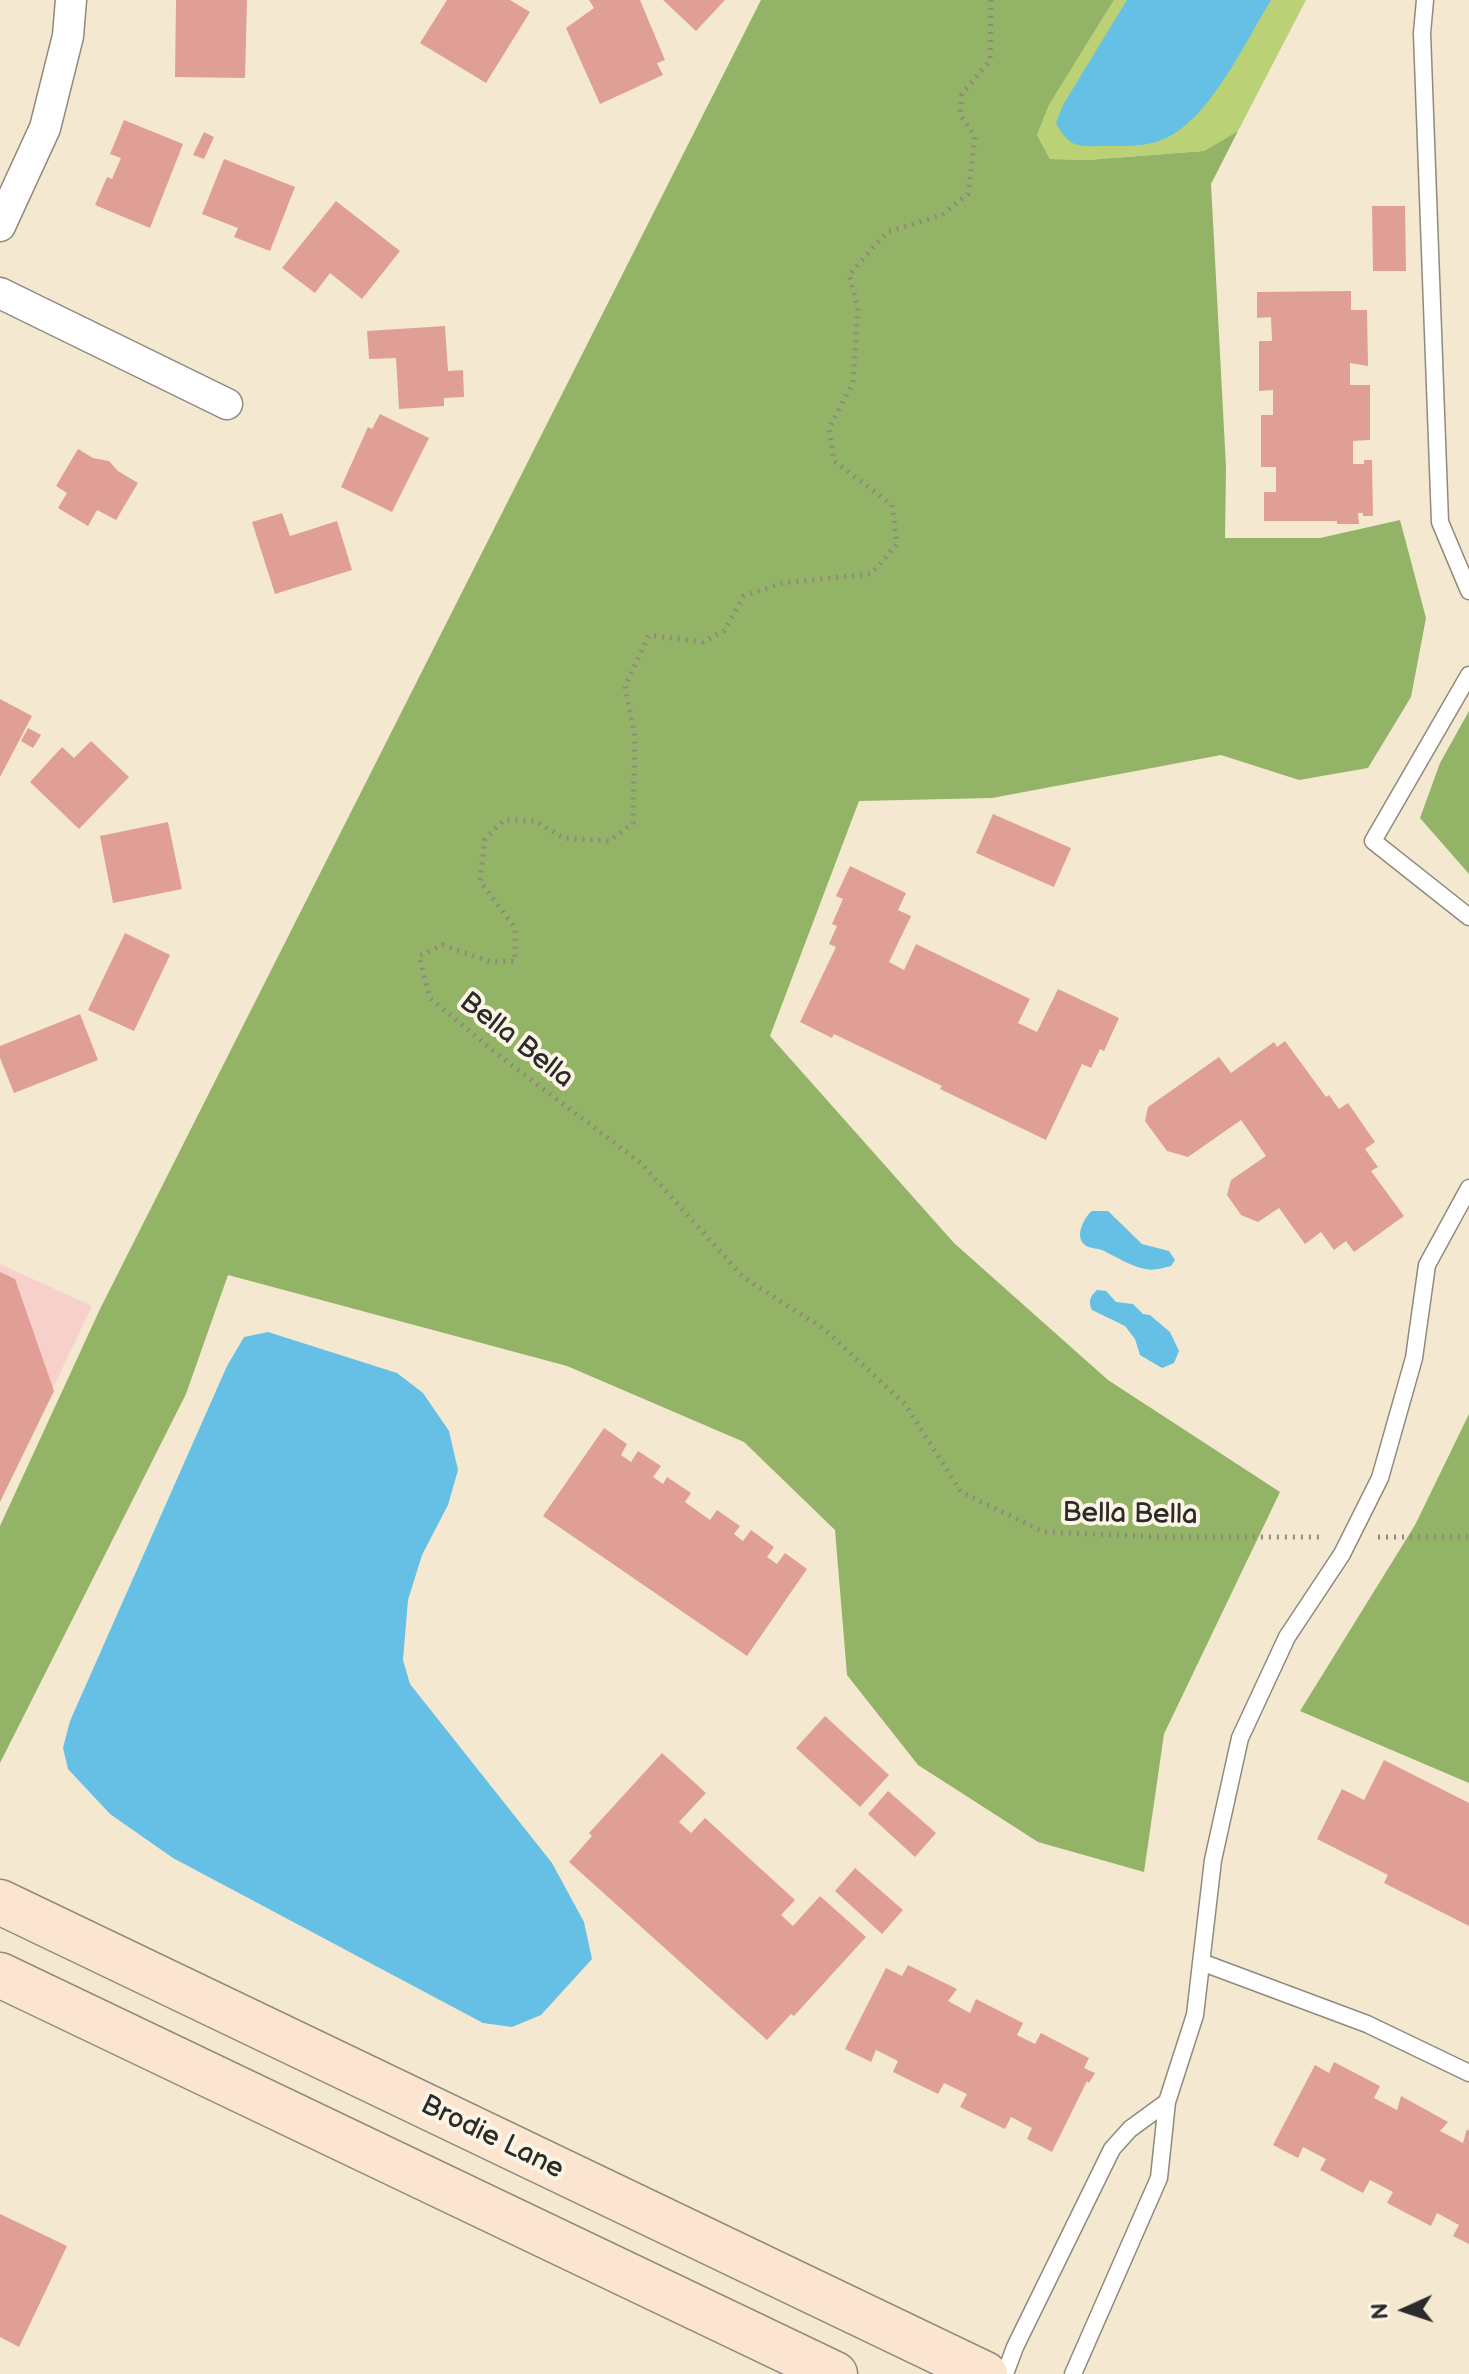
<!DOCTYPE html>
<html>
<head>
<meta charset="utf-8">
<style>
	body { margin:0 }
	#map { position:relative; width:1469px; height:2374px; overflow:hidden; background:#f4e9d0; font-family:"Balsamiq Sans",sans-serif }
	canvas { display:block }
	.north { position:absolute; left:1365px; top:2270px; width:80px; height:80px; -webkit-text-stroke:6px #fcf5e5; paint-order:stroke; rotate:267deg; font-size:22px; font-weight:700; line-height:32px; text-align:center; color:#2b2b2b }
	.north::after { content:''; display:block; margin:auto; width:28px; height:36px; background:#2b2b2b; clip-path:polygon(50% 0,100% 100%,50% 72%,0 100%) }
</style>
</head>
<body>
<div id="map">
<canvas width="1469" height="2374"></canvas>
<div class="north">N</div>
</div>
<script>
const ctx = document.querySelector('canvas').getContext('2d');
ctx.lineJoin = 'round';
function paint(path, color) { ctx.fillStyle = color; ctx.fill(path, 'evenodd'); }
function stroke(path, color, width, dash) { ctx.strokeStyle = color; ctx.lineWidth = width; ctx.lineCap = dash ? 'butt' : 'round'; ctx.setLineDash(dash || []); ctx.stroke(path); }
function label(font, color, halo, rows, align = 'center') {
  ctx.font = font + ' "Balsamiq Sans",sans-serif'; ctx.lineWidth = 8; ctx.setLineDash([]); ctx.textBaseline = 'middle'; ctx.strokeStyle = halo; ctx.fillStyle = color; for (const [text, x, y, turn = 0] of rows) {
    ctx.save(); ctx.translate(x, y); ctx.rotate((+turn || 0) * Math.PI / 180); ctx.textAlign = isNaN(turn) ? turn : align; if (halo) ctx.strokeText(text, 0, 0); ctx.fillText(text, 0, 0); ctx.restore();
  }
}
const built = new Path2D(`
	M 0,1264 L 92,1306 L 0,1500 Z`);
const green = new Path2D(`
	M 1114,0 L 1306,0 L 1238,131 L 1204,151 L 1087,160 L 1050,159 L 1037,135 L 1049,105 Z`);
const forest = new Path2D(`
	M 761,0 L 1114,0 L 1049,105 L 1037,135 L 1050,159 L 1087,160 L 1204,151 L 1238,131 L 1211,184 L 1226,467 L 1225,538 L 1320,538 L 1400,520 L 1426,618 L 1411,697 L 1368,768 L 1299,780 L 1221,755 L 992,798 L 859,801 L 770,1036 L 954,1243 L 1108,1380 L 1280,1492 L 1164,1734 L 1144,1872 L 1038,1842 L 918,1765 L 847,1675 L 835,1530 L 744,1442 L 567,1366 L 228,1275 L 186,1394 L 0,1763 L 0,1526 L 100,1309 Z
	M 1469,711 L 1469,874 L 1420,818 L 1440,763 Z
	M 1469,1414 L 1469,1783 L 1300,1711 L 1415,1525 Z`);
const water = new Path2D(`
	M 1127,0 L 1271,0 C 1246,41 1211,116 1168,137 C 1149,147 1128,146 1107,146 C 1080,146 1070,150 1056,123 L 1063,105 Z
	M 1092,1211 L 1108,1211 L 1142,1244 L 1169,1251 L 1175,1260 L 1171,1266 C 1162,1268 1154,1271 1145,1269 C 1132,1267 1115,1256 1104,1251 C 1099,1248 1090,1249 1085,1245 C 1074,1237 1084,1217 1092,1211 Z
	M 1097,1290 L 1106,1291 L 1116,1302 L 1133,1304 L 1143,1314 L 1150,1315 L 1170,1332 L 1179,1351 L 1174,1363 L 1162,1368 L 1140,1355 L 1135,1339 L 1125,1326 L 1092,1310 C 1088,1302 1090,1296 1097,1290 Z
	M 268,1332 L 397,1373 L 423,1393 L 449,1431 L 458,1470 L 448,1505 L 422,1555 L 408,1600 L 403,1660 L 410,1684 L 552,1863 L 584,1922 L 592,1959 L 541,2015 L 512,2027 L 483,2023 L 173,1858 L 110,1814 L 68,1769 L 63,1748 L 70,1721 L 227,1366 L 244,1337 Z`);
const building = new Path2D(`
	M 176,0 L 247,0 L 245,78 L 175,77 Z
	M 447,0 L 510,0 L 530,12 L 486,83 L 420,43 Z
	M 589,0 L 640,0 L 665,60 L 657,63 L 663,75 L 600,104 L 566,28 L 594,8 Z
	M 663,0 L 725,0 L 696,31 Z
	M 124,120 L 183,144 L 150,228 L 95,205 L 107,177 L 112,179 L 121,158 L 110,154 Z
	M 204,132 L 214,137 L 204,159 L 193,155 Z
	M 224,159 L 295,187 L 270,251 L 234,237 L 238,228 L 202,214 Z
	M 336,201 L 400,251 L 362,299 L 330,273 L 315,293 L 282,268 Z
	M 1372,206 L 1405,206 L 1406,271 L 1373,271 Z
	M 1351,291 L 1351,310 L 1367,310 L 1368,366 L 1350,363 L 1350,385 L 1370,385 L 1370,440 L 1353,441 L 1353,464 L 1364,464 L 1364,460 L 1372,460 L 1373,516 L 1363,516 L 1363,513 L 1358,513 L 1359,524 L 1337,524 L 1337,521 L 1264,521 L 1264,492 L 1276,492 L 1276,467 L 1261,467 L 1261,415 L 1273,415 L 1273,390 L 1259,391 L 1259,341 L 1272,341 L 1271,317 L 1257,318 L 1257,292 Z
	M 445,326 L 448,371 L 463,370 L 464,397 L 444,398 L 444,406 L 399,409 L 396,358 L 369,359 L 367,331 Z
	M 380,414 L 429,438 L 392,512 L 341,487 L 368,427 L 372,429 Z
	M 78,449 L 93,458 L 109,461 L 118,471 L 138,483 L 116,520 L 97,510 L 88,526 L 58,508 L 67,493 L 56,486 Z
	M 282,513 L 290,536 L 337,521 L 352,570 L 275,594 L 252,522 Z
	M 0,699 L 32,716 L 0,777 Z
	M 28,728 L 41,735 L 33,748 L 21,741 Z
	M 91,741 L 129,777 L 79,829 L 30,782 L 62,747 L 74,758 Z
	M 993,814 L 1071,848 L 1054,887 L 976,853 Z
	M 168,822 L 182,889 L 113,903 L 100,836 Z
	M 850,866 L 906,893 L 898,910 L 911,916 L 889,962 L 904,970 L 916,944 L 1030,999 L 1018,1023 L 1037,1032 L 1058,989 L 1119,1018 L 1104,1051 L 1100,1049 L 1091,1068 L 1082,1064 L 1046,1140 L 940,1089 L 942,1086 L 834,1034 L 832,1038 L 800,1022 L 836,947 L 829,944 L 837,926 L 832,924 L 843,899 L 836,896 Z
	M 125,933 L 170,955 L 134,1031 L 88,1010 Z
	M 80,1014 L 98,1060 L 14,1093 L 0,1058 L 0,1046 Z
	M 1285,1041 L 1326,1097 L 1329,1095 L 1339,1109 L 1348,1103 L 1375,1142 L 1365,1149 L 1378,1167 L 1371,1171 L 1404,1216 L 1354,1252 L 1346,1241 L 1334,1250 L 1321,1232 L 1305,1244 L 1279,1208 L 1258,1222 L 1241,1215 L 1227,1195 L 1231,1180 L 1266,1156 L 1241,1120 L 1188,1157 L 1167,1151 L 1145,1121 L 1148,1107 L 1219,1057 L 1231,1073 L 1274,1042 L 1277,1047 Z
	M 0,1272 L 15,1279 L 54,1391 L 0,1502 Z
	M 604,1428 L 627,1444 L 621,1455 L 631,1462 L 638,1451 L 661,1466 L 653,1477 L 663,1484 L 667,1477 L 691,1493 L 685,1502 L 710,1520 L 717,1510 L 740,1526 L 734,1534 L 743,1541 L 751,1530 L 774,1547 L 767,1557 L 777,1564 L 785,1553 L 807,1569 L 747,1656 L 543,1516 Z
	M 825,1716 L 889,1775 L 860,1807 L 796,1748 Z
	M 662,1753 L 706,1793 L 679,1822 L 691,1833 L 705,1818 L 795,1900 L 781,1915 L 793,1926 L 820,1896 L 866,1937 L 794,2016 L 791,2014 L 767,2040 L 569,1862 L 592,1836 L 589,1833 Z
	M 1384,1760 L 1469,1803 L 1469,1926 L 1384,1883 L 1388,1875 L 1317,1839 L 1342,1789 L 1364,1800 Z
	M 888,1791 L 936,1833 L 915,1857 L 868,1814 Z
	M 855,1868 L 903,1910 L 882,1934 L 835,1891 Z
	M 908,1965 L 957,1989 L 948,2001 L 970,2013 L 976,1999 L 1023,2023 L 1017,2035 L 1035,2044 L 1041,2033 L 1089,2058 L 1084,2068 L 1095,2073 L 1089,2083 L 1087,2081 L 1052,2152 L 1027,2139 L 1032,2128 L 1011,2117 L 1005,2129 L 960,2107 L 967,2094 L 944,2083 L 938,2094 L 893,2072 L 898,2061 L 876,2050 L 871,2062 L 845,2049 L 886,1968 L 902,1976 Z
	M 1334,2062 L 1380,2086 L 1374,2098 L 1397,2110 L 1401,2096 L 1448,2122 L 1440,2131 L 1463,2143 L 1467,2129 L 1469,2131 L 1469,2244 L 1453,2236 L 1459,2225 L 1437,2213 L 1431,2226 L 1387,2203 L 1393,2192 L 1370,2180 L 1363,2193 L 1320,2170 L 1326,2159 L 1303,2147 L 1298,2158 L 1273,2145 L 1315,2065 L 1329,2073 Z
	M 0,2214 L 67,2246 L 19,2347 L 0,2337 Z`);
const path = new Path2D(`
	M 991,0 L 990,60 L 962,94 L 960,114 L 975,137 L 968,194 L 942,215 L 887,232 L 849,275 L 858,307 L 853,383 L 829,428 L 834,461 L 892,505 L 897,544 L 871,574 L 782,583 L 744,596 L 724,631 L 703,642 L 649,635 L 625,686 L 635,736 L 633,823 L 609,841 L 563,838 L 536,821 L 504,820 L 485,839 L 480,881 L 515,928 L 515,961 L 491,962 L 443,945 L 419,956 L 430,998 L 497,1054 L 641,1163 L 743,1277 L 824,1329 L 905,1404 L 961,1492 L 1044,1532 L 1165,1537 L 1320,1537
	M 1378,1537 L 1469,1537`);
const service = new Path2D(`
	M 1425,0 L 1422,33 L 1440,522 L 1469,591
	M 1469,675 L 1373,841 L 1469,917
	M 1201,1962 L 1367,2024 L 1469,2073
	M 1005,2374 L 1015,2347 L 1112,2149 L 1130,2129 L 1167,2102
	M 1073,2374 L 1159,2178 L 1167,2102 L 1195,2015 L 1213,1860 L 1240,1738 L 1287,1637 L 1342,1554 L 1380,1478 L 1414,1358 L 1427,1265 L 1469,1188`);
const minor = new Path2D(`
	M 0,226 L 45,128 L 68,36 L 71,0
	M 0,293 L 227,404`);
const secondary = new Path2D(`
	M 0,1902 L 985,2374
	M 0,1975 L 835,2374`);
const streetNames = [
	["Bella Bella",516,1041,38],
	["Bella Bella",1130,1515,1],
	["Brodie Lane",492,2138,26]
];
paint(built, '#f7d0cc');
paint(green, '#bad175');
paint(forest, '#93b366');
paint(water, '#66bfe4');
paint(building, '#e09f95');
stroke(service, '#908a7e', 19);
stroke(minor, '#908a7e', 33);
stroke(secondary, '#908a7e', 47);
stroke(path, '#908a7e', 5, [2, 6]);
stroke(service, '#fff', 16);
stroke(minor, '#fff', 30);
stroke(secondary, '#fce5d0', 44);
label('28px', '#2b2b2b', '#fcf5e5', streetNames);
</script>
</body>
</html>
